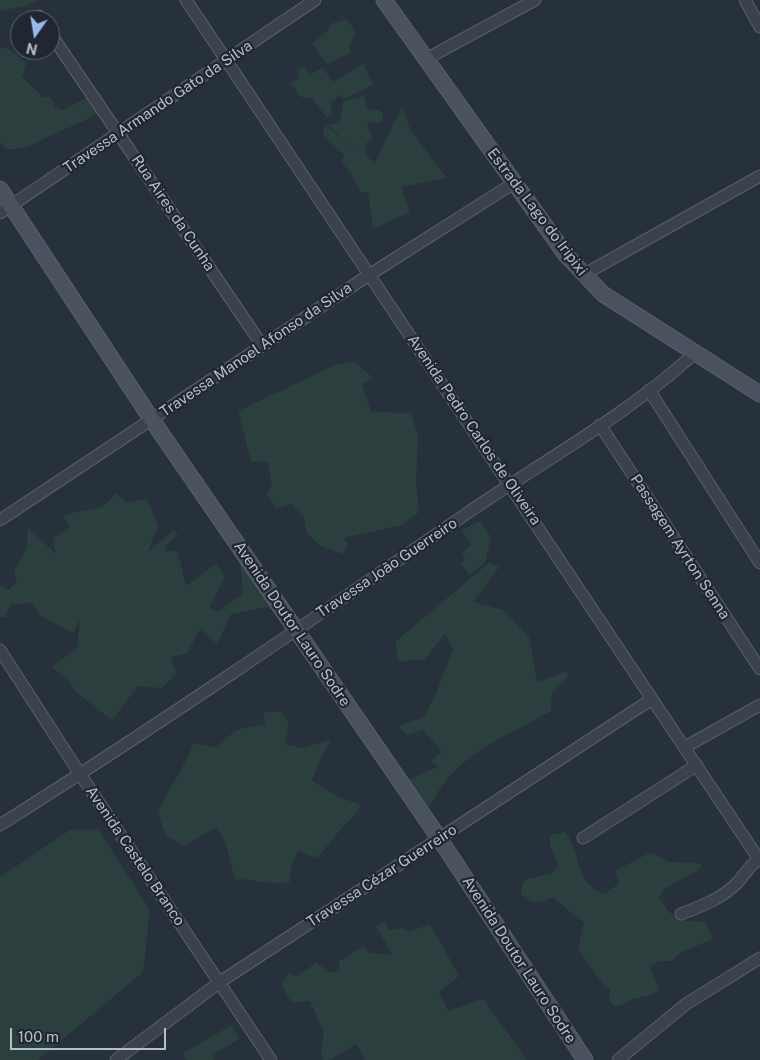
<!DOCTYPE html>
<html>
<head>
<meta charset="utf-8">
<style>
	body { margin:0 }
	#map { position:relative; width:760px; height:1060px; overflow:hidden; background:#27313c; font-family:"Public Sans",sans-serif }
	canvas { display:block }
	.north { position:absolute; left:10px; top:10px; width:50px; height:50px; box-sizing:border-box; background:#202731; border:1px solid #5c636d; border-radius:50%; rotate:193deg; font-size:14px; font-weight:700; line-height:20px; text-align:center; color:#b7bec7 }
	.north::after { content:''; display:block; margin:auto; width:18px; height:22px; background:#97baec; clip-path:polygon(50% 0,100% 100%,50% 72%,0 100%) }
	.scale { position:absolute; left:10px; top:1028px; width:156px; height:22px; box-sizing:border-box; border:2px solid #b7bec7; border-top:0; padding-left:6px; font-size:15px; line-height:18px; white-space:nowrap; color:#b7bec7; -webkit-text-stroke:4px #202731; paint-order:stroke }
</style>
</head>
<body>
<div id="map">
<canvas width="760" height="1060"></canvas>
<div class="north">N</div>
<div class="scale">100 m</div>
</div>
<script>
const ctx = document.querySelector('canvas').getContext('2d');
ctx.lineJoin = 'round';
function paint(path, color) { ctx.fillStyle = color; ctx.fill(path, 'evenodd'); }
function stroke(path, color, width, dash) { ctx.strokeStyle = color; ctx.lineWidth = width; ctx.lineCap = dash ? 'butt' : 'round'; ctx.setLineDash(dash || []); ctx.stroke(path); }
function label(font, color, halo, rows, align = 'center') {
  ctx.font = font + ' "Public Sans",sans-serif'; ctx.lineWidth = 4.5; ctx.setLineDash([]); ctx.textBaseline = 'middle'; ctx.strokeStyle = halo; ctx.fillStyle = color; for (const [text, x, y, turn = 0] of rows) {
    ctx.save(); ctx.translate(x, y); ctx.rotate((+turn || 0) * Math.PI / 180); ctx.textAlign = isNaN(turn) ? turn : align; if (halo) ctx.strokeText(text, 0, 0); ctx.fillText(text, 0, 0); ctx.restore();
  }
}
const green = new Path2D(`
	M 0,0 L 39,0 L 25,6 L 0,11 Z
	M 347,19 L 356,33 L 349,47 L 351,52 L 327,64 L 312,44 L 327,31 L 330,24 Z
	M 0,47 L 9,49 L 26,63 L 22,77 L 43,97 L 51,97 L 55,107 L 63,110 L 88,97 L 98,113 C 85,121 72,126 58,132 C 36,141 33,150 6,149 L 0,142 Z
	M 363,64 L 373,85 L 344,99 L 339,94 L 334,101 L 331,101 L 332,114 L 327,118 L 312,98 L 301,97 L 290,82 L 299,79 L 297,70 L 304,67 L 310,74 L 323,68 L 333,82 Z
	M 364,96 L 367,109 L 379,110 L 383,114 L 382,122 L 367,123 L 373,138 L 357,150 L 367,144 L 364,152 L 374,164 L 402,106 L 410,129 L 447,178 L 401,187 L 410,212 L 373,229 L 368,192 L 361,193 L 351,173 L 342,163 L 344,155 L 324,136 L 323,128 L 327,126 L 356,152 L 327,124 L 339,124 L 344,101 Z
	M 354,361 L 372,377 L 362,384 L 371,412 L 411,413 L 418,436 L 416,484 L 419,512 L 402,525 L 343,538 L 348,544 L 343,554 L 321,546 L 307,534 L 304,517 L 291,504 L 277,509 L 266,493 L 272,485 L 268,461 L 251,462 L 238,411 L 333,366 Z
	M 117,493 L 126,503 L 147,499 L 158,526 L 148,552 L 174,530 L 178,535 L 165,546 L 167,552 L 177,550 L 186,586 L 216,564 L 225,576 L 209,608 L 217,612 L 243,594 L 240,559 L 279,615 L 267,607 L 231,614 L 217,644 L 201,628 L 187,653 L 171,657 L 176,674 L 162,688 L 138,686 L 112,720 L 77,693 L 67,679 L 52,667 L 77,648 L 80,620 L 73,633 L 41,616 L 31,603 L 12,604 L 5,617 L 0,617 L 0,585 L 9,590 L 17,581 L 14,571 L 27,548 L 28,528 L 56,554 L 53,538 L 70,527 L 62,515 L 102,507 Z
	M 480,521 L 491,537 L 485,563 L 469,575 L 461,563 L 465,559 L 462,554 L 471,544 L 461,530 Z
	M 490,562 L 499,567 L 473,602 L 503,610 L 529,637 L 537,682 L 565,672 L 570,675 L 552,693 L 551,711 C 503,739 451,755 428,811 L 409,779 L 438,767 L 431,761 L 442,752 L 423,730 L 408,735 L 398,726 L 424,717 L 435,696 L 453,648 L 445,634 L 424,660 L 398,661 L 395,642 Z
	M 264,712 L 281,712 L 289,723 L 285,744 L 302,748 L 331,740 L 320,760 L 312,780 L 336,796 L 361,805 C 356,815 350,819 343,827 C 333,837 327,848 316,858 L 298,850 L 291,865 L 290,882 C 268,886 258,879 235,879 L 225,841 L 217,827 L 184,846 L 166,836 L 158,813 C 168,789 184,768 194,743 L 215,748 L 236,730 L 265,724 Z
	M 98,829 L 150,910 L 143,972 L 38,1060 L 0,1060 L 0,877 L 70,830 Z
	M 565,832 C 583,854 571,878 603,894 L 619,884 L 615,871 L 651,852 L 669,862 L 699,863 L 702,866 C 690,879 668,881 659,897 C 673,921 679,921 706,922 L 713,939 L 681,952 L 672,961 L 660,961 L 650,966 L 659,990 C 649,998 640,996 631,1000 C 624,1003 623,1005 615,1006 L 609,1001 L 610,990 L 602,983 L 578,949 L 584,923 L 552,897 L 544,901 L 532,902 L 522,895 L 521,888 L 525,880 L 552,873 L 559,865 L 550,847 L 550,835 Z
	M 384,921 L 389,930 L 402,928 L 408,932 L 430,924 L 459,976 L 439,992 L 448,1011 L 483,999 L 527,1060 L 365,1060 L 356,1044 L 330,1060 L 323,1060 L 321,1051 L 324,1033 L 310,1001 L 291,1002 L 281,984 L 289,973 L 296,977 L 317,962 L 330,973 L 340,970 L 339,961 L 365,945 L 368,953 L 393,955 L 376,927 Z
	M 232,1025 L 239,1039 L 212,1055 L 215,1060 L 188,1060 L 182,1054 Z`);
const street = new Path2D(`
	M 186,0 L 760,861
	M 745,0 L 760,27
	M 39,16 L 41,20
	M 50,33 L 262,345
	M 426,59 L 535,0
	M 0,213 L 315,0
	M 583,275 L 760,176
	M 649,390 L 760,563
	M 600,425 L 760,669
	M 0,520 L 369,275 L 514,183
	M 0,650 L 80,774 L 271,1060
	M 685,747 L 760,705
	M 0,825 C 157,726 310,621 463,516 C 540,463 624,417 694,354
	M 583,838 L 697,765
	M 681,914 C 702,906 723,898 738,882 C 746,873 748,867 759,859
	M 116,1060 L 220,982 L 652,699
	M 618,1060 L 686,1004 L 760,958`);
const secondary = new Path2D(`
	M 384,0 L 566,255 L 603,294 L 760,394
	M 0,189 L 152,420 L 439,838 L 585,1060`);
const streetNames = [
	["Travessa Armando Gato da Silva",158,107,-34],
	["Estrada Lago do Iripixi",537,212,53],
	["Rua Aires da Cunha",173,213,56],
	["Travessa Manoel Afonso da Silva",256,350,-34],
	["Avenida Pedro Carlos de Oliveira",474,430,56],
	["Passagem Ayrton Senna",680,547,57],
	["Travessa João Guerreiro",387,568,-34],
	["Avenida Doutor Lauro Sodre",292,624,56],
	["Avenida Castelo Branco",135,856,56],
	["Travessa Cézar Guerreiro",382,876,-33],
	["Avenida Doutor Lauro Sodre",519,960,57]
];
paint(green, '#2c3f3f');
stroke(street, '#59606a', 13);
stroke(secondary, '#59606a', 17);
stroke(street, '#3b424c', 11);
stroke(secondary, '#49525e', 15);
label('15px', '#b7bec7', '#202731', streetNames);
</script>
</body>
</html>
